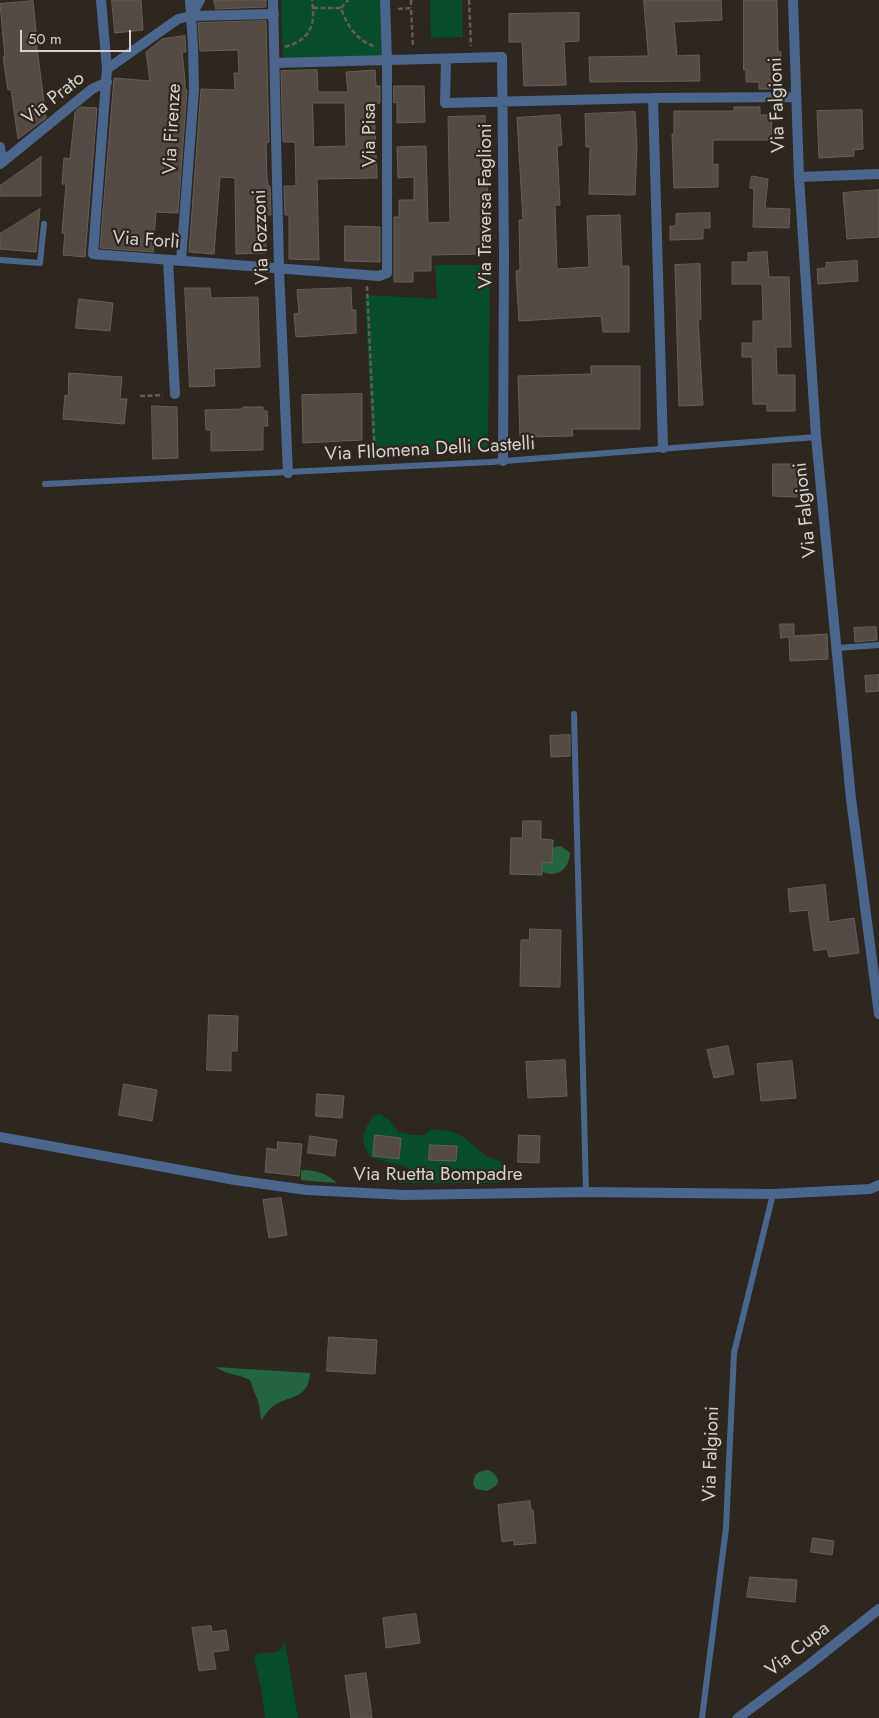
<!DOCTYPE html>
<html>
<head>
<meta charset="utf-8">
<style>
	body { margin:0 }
	#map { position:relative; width:879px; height:1718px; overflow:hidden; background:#2e2720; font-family:Jost,sans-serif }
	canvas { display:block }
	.scale { position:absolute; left:20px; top:30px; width:111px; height:22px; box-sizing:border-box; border:2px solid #d5d1cc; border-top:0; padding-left:6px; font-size:15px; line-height:18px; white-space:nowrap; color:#d5d1cc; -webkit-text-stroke:4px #2e2720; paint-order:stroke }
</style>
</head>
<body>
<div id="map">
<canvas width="879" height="1718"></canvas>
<div class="scale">50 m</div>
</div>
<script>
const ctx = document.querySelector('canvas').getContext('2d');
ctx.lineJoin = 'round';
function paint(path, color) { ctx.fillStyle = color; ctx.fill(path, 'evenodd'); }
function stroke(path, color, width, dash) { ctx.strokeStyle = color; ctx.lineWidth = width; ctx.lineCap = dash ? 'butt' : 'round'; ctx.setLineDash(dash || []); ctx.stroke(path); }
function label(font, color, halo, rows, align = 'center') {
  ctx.font = font + ' Jost,sans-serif'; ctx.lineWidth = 4.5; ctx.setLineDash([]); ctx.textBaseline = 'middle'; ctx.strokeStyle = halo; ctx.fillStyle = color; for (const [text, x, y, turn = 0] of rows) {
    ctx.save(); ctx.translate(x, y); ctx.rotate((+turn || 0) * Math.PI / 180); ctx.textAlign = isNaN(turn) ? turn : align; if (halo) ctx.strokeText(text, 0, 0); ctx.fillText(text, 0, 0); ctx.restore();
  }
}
const green = new Path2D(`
	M 281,0 L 383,0 L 385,55 L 283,59 Z
	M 430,0 L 462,0 L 463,37 L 431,38 Z
	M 435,265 L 490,265 L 488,447 L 373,454 L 365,295 L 437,299 Z
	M 379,1113 L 389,1120 L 399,1132 L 412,1135 L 424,1135 L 432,1129 L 450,1131 L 462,1136 L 486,1156 L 502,1162 L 499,1183 L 394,1183 L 410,1181 L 413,1176 L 412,1171 C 402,1163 384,1163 370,1157 C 368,1153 366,1149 364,1145 C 361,1134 369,1118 379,1113 Z
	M 285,1642 L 298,1718 L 265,1718 L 261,1687 L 254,1658 L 257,1654 C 270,1650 278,1658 285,1642 Z`);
const forest = new Path2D(`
	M 561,846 L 570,853 C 569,870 556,879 541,871 L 540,854 L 555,847 Z
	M 301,1170 C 316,1170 326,1173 337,1183 L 301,1180 Z
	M 216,1367 L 310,1373 C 308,1397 295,1395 278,1403 C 270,1407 266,1414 261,1420 L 259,1404 L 250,1380 C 238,1374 227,1375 216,1367 Z
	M 487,1470 C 494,1472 497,1475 498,1482 L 496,1486 L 487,1491 L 476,1489 L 473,1484 L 475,1475 L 479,1472 Z`);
const building = new Path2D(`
	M 112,0 L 141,0 L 143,30 L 115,33 Z
	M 214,0 L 266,0 L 266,7 L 216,9 Z
	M 644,0 L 721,0 L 722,20 L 674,22 L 677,56 L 699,55 L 700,81 L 590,82 L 589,57 L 648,56 Z
	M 744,0 L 777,0 L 778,51 L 781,52 L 780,89 L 759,89 L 759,82 L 746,82 L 746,70 L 744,70 Z
	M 33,1 L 37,40 L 36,40 L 46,118 L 18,139 L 11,89 L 8,90 L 3,57 L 5,57 L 0,4 Z
	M 579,13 L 579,41 L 564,42 L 566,85 L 524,86 L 522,42 L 509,42 L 509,14 Z
	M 266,21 L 269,142 L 266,143 L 267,180 L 269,187 L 270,186 L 271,215 L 265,215 L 266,253 L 236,254 L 235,178 L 220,177 L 214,254 L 189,252 L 201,89 L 235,90 L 234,73 L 239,73 L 238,50 L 200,51 L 198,23 Z
	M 185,36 L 186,52 L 182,52 L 185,79 L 185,89 L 187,90 L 178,213 L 156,212 L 153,252 L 100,248 L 114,78 L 150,81 L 146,52 L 162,39 Z
	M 317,70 L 318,92 L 348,92 L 346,72 L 375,70 L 376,86 L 380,86 L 380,103 L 374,104 L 377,178 L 317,179 L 319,260 L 289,259 L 289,217 L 288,215 L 285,215 L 284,186 L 296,186 L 295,142 L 283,142 L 281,71 ZM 313,103 L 345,103 L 346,146 L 314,147 Z
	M 394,86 L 424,86 L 425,122 L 397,123 L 397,102 L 394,103 Z
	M 81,107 L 97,108 L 85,257 L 63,255 L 65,233 L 62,233 L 66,184 L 62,184 L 64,158 L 70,159 L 75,112 Z
	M 734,107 L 760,107 L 760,115 L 772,115 L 771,140 L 713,140 L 713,165 L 718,164 L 718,187 L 674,188 L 672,134 L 674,134 L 674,111 L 734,111 Z
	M 862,110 L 863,149 L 854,150 L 854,156 L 819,158 L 817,111 Z
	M 635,112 L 637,145 L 635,195 L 589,194 L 590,147 L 586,147 L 585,114 Z
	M 560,115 L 562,145 L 557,146 L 560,205 L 555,205 L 557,269 L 589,267 L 587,216 L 620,215 L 622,266 L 629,266 L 629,332 L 603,332 L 601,316 L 519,321 L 516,271 L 520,270 L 519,220 L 523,220 L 517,118 Z
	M 485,116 L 488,205 L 483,205 L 483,254 L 431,255 L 431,271 L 413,271 L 413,282 L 394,282 L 394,217 L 399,217 L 399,200 L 414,200 L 414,177 L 398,178 L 397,147 L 426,146 L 428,223 L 450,222 L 448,117 Z
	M 41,157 L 41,196 L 0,196 L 0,186 Z
	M 752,176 L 768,179 L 765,208 L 790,209 L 789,228 L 753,227 L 754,189 L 750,188 Z
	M 879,190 L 879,237 L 847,239 L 843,193 Z
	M 40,209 L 36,252 L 0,249 L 0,234 Z
	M 710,213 L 710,228 L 703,228 L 703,239 L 670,240 L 670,226 L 676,226 L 676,214 Z
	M 345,226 L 380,227 L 380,262 L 345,261 Z
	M 767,252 L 769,277 L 789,277 L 791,347 L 776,347 L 777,375 L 795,375 L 795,411 L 767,411 L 767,404 L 753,404 L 752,357 L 742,357 L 742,343 L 753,343 L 753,321 L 763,321 L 762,284 L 732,284 L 732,262 L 748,262 L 748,253 Z
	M 857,261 L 858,281 L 818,284 L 817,269 L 826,268 L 826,263 Z
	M 700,264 L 701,319 L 698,319 L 703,405 L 679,406 L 675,265 Z
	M 185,288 L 210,288 L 211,298 L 258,297 L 260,367 L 214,369 L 215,386 L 190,387 Z
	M 351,288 L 352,310 L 356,310 L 356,333 L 296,337 L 294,314 L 299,313 L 297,290 Z
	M 79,299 L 113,303 L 110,331 L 76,328 Z
	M 591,366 L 640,366 L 640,429 L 572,429 L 573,436 L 520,437 L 518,376 L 591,374 Z
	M 69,373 L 122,377 L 120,399 L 127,399 L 124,424 L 63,419 L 65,395 L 68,396 Z
	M 362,394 L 362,440 L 303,443 L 302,395 Z
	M 152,406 L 177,407 L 178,458 L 153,459 Z
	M 243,407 L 263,407 L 263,411 L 267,411 L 268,426 L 263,426 L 263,450 L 211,451 L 211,430 L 206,430 L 205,410 L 243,409 Z
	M 773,464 L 797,464 L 797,497 L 773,496 Z
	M 780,624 L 794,624 L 794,636 L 827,634 L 828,659 L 790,661 L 789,637 L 781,638 Z
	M 876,627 L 877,640 L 855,642 L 854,628 Z
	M 879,675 L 879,691 L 866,692 L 865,676 Z
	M 570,735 L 570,756 L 551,757 L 550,736 Z
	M 523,821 L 541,821 L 541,839 L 553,840 L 552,863 L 542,862 L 542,875 L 510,874 L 511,838 L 522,838 Z
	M 825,885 L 829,922 L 854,918 L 859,953 L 829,957 L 827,949 L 814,951 L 808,910 L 790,912 L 788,889 Z
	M 530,929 L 561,930 L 560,987 L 520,986 L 521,940 L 529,940 Z
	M 209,1015 L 238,1016 L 237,1051 L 231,1051 L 231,1071 L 207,1070 Z
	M 728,1046 L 734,1074 L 714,1078 L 707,1050 Z
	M 565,1060 L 567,1096 L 528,1098 L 526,1062 Z
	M 792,1061 L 796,1098 L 761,1101 L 757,1064 Z
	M 124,1084 L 157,1090 L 152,1121 L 119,1115 Z
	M 317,1094 L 344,1096 L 342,1118 L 316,1116 Z
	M 375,1135 L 401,1138 L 399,1159 L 373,1156 Z
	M 519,1135 L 540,1136 L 539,1163 L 518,1162 Z
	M 310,1136 L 337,1140 L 335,1156 L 308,1153 Z
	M 278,1142 L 302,1144 L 299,1176 L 265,1172 L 267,1148 L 277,1150 Z
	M 430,1145 L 457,1146 L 456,1161 L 429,1160 Z
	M 281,1198 L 287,1235 L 269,1238 L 263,1200 Z
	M 329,1337 L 377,1340 L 375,1374 L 327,1371 Z
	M 530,1501 L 531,1510 L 533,1510 L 536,1543 L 514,1545 L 514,1540 L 502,1542 L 498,1505 Z
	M 813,1538 L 834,1541 L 832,1555 L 811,1552 Z
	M 750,1577 L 797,1580 L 795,1602 L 747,1597 Z
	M 416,1614 L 420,1643 L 386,1648 L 383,1618 Z
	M 211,1626 L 212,1632 L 226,1630 L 229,1650 L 213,1652 L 216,1669 L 199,1671 L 192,1628 Z
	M 366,1673 L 372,1718 L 351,1718 L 345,1676 Z`);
const path = new Path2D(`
	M 411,0 L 411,8
	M 469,0 L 471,46
	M 313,8 L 341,8 C 347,26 357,41 376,47
	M 341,8 L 348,0
	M 398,9 L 411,8 L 413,47
	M 285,47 C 310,40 316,25 312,0
	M 367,286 L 375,458
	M 140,396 L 163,395`);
const service = new Path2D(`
	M 0,260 L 40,263 L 44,224
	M 45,484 L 491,462 L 816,437
	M 837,648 L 879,645
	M 574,714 L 586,1192
	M 702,1718 L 726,1528 L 734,1353 L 773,1194`);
const minor = new Path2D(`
	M 101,0 L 107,69 L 93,254 L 379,276 L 387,273 L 387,60 L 385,0
	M 273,0 L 279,269 L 288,473
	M 793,0 L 799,177 L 816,437 L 851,799 L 879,1014
	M 191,16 L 200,0
	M 446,59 L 445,103 L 653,98 L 795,97
	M 275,63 L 502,57 L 504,255 L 503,461
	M 107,69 L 178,19 L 191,16 L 274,14
	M 653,98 L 663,448
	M 0,147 L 2,162
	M 0,164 L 92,89 L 107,82
	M 799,177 L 879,174
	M 168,260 L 175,394
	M 181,261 L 194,90 L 193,46 L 190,0
	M 0,1137 L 235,1180 L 307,1190 L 405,1195 L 586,1192 L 773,1194 L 870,1189 L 879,1185`);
const tertiary = new Path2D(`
	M 738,1718 L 810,1664 L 879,1609`);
const streetNames = [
	["Via Prato",54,99,-38],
	["Via Falgioni",778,105,-92],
	["Via Firenze",173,129,-87],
	["Via Pisa",370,135,-90],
	["Via Traversa Faglioni",486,206,-90],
	["Via Pozzoni",262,237,-92],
	["Via Forlì",146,241,4],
	["Via FIlomena Delli Castelli",430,450,-3],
	["Via Falgioni",806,510,-96],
	["Via Ruetta Bompadre",438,1175],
	["Via Falgioni",712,1454,-88],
	["Via Cupa",798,1650,-38]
];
paint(green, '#074d2c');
paint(forest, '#236541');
paint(building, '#544b45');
stroke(building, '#685e58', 1);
stroke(path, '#625c55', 2.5, [5, 2.5]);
stroke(service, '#4c668b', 6);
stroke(minor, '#4c668b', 10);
stroke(tertiary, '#4c668b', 10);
label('19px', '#d5d1cc', '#2e2720', streetNames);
</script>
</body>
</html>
